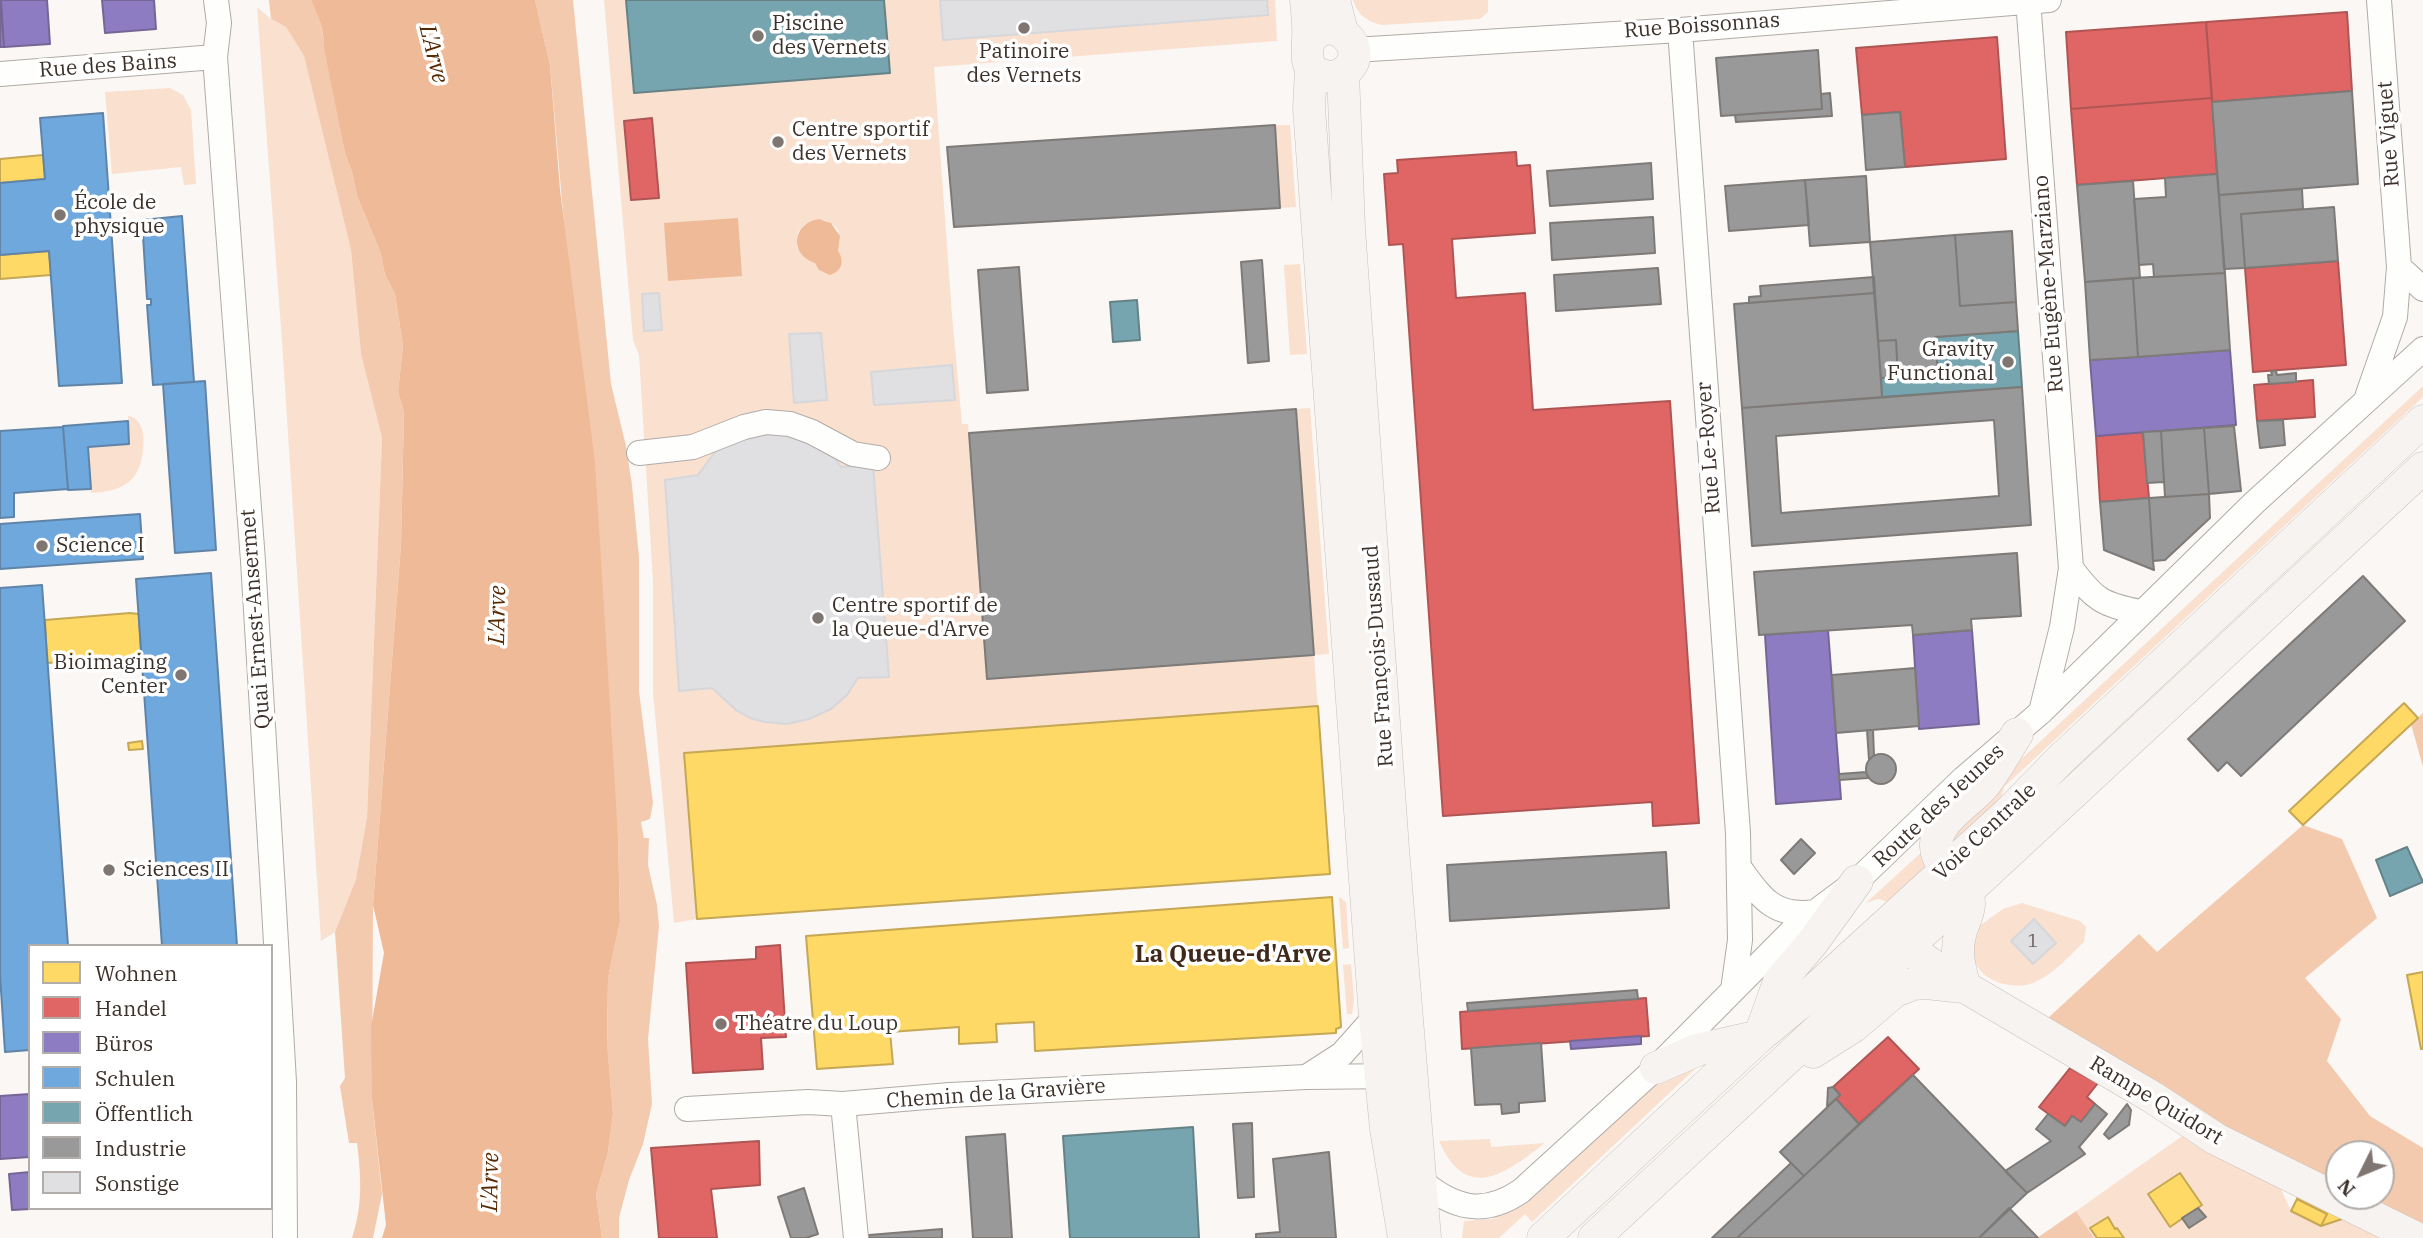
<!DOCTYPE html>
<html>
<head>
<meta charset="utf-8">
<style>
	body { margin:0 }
	#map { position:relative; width:2423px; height:1238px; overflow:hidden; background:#faf7f4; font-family:"IBM Plex Serif",serif }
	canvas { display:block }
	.legend { position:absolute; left:28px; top:944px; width:245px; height:266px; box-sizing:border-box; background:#fff; border:2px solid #b1adaa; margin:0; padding:9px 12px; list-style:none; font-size:21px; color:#3d312b }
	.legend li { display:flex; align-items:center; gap:14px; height:35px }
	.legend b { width:35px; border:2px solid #b1adaa }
	.north { position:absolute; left:2325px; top:1140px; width:70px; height:70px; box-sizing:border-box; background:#fff; border:2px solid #b1adaa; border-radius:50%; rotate:227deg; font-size:19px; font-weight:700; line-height:28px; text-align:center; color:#3d312b }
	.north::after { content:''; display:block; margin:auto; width:24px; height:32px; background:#7f7671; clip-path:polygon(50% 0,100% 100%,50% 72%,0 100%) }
</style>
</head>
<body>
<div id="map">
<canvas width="2423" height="1238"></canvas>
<ul class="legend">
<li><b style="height:19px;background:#ffd966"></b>Wohnen</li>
<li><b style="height:19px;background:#e06666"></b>Handel</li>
<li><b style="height:19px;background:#8e7cc3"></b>Büros</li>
<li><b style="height:19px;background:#6fa8dc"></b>Schulen</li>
<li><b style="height:19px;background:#76a5af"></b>Öffentlich</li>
<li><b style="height:19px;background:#999"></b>Industrie</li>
<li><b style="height:19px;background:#e0dfe2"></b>Sonstige</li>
</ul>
<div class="north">N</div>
</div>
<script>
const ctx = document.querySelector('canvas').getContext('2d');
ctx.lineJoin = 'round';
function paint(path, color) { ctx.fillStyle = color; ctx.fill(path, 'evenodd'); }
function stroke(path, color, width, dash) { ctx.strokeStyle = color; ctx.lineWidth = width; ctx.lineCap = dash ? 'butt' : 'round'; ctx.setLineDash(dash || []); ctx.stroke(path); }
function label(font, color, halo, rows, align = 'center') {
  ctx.font = font + ' "IBM Plex Serif",serif'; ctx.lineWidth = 7; ctx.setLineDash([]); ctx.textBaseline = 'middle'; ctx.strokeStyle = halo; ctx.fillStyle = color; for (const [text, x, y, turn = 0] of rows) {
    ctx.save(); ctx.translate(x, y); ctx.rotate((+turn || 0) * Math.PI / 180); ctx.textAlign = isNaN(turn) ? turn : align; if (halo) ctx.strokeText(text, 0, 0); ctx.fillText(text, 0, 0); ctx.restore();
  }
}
const green = new Path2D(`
	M 604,0 L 1275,0 L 1277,41 L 934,67 L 952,315 L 962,424 L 968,424 L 987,679 L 1296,409 L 1310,408 L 1329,654 L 1314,655 L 1330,874 L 697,919 L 674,923 L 653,692 L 653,582 L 639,355 L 633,340 ZM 825,220 C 847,231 835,234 838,250 C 839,254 841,258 842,262 L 815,263 L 797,247 L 798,232 L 805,224 Z
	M 1353,0 L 1488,0 L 1488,12 L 1480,19 L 1382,25 C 1367,21 1358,16 1353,0 Z
	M 257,7 L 271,19 L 286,27 L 304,56 L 351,250 L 361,354 L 382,438 L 367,817 L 356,879 L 335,932 L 321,941 L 282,341 Z
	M 170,88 L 183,95 L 191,110 L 196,184 L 184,185 L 181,167 L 112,174 L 105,92 Z
	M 1275,125 L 1290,125 L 1296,207 L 1280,208 Z
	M 1300,264 L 1307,354 L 1290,355 L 1284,265 Z
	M 2423,386 L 2423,397 L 2004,787 L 2000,802 L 1952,846 L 1953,827 L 2017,763 Z
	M 128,416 C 151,418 145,466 133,478 C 122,490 106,492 91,493 L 88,447 L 129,444 Z
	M 1925,849 L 1927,868 L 1891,903 L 1878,899 L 1866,903 Z
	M 1339,897 L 1346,902 L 1349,948 L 1343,949 Z
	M 2022,903 L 2080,921 L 2086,927 L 2084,942 C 2069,956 2053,975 2033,983 C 2011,991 1975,980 1973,953 C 1972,945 1976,935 1978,927 L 2003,909 Z
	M 1351,964 L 1354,999 L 1352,1014 L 1347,1014 L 1343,965 Z
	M 1693,1061 L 1697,1067 L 1532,1222 L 1525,1214 L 1499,1238 L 1462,1238 L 1464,1221 L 1492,1219 L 1517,1207 L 1653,1085 Z
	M 2185,1134 L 2278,1183 L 2291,1211 L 2321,1226 L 2348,1217 L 2392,1238 L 2094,1238 L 2076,1211 Z
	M 1490,1139 L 1491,1147 L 1545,1143 C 1506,1173 1467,1204 1439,1141 Z`);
const forest = new Path2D(`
	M 269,0 L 311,0 L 319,15 L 345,153 L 352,172 L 357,196 L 380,251 L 385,275 L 395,294 L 403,346 L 398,392 L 404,412 L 401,545 L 373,905 L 372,1099 L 382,1194 L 373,1238 L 352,1238 C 363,1205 361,1176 357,1143 L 349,1143 L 340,1086 L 345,1078 L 335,932 L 356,879 L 367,817 L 382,438 L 361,354 L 351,250 L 304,56 L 286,27 L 271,19 Z
	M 535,0 L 573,0 L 611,384 L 626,446 L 632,485 L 639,557 L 639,691 L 653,803 L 650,819 L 641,822 L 644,838 L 649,838 L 648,865 L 657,905 L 659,926 L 648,1039 L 652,1104 L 643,1144 L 629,1180 L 619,1218 L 619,1238 L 602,1238 L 596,1194 L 608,1152 L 613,1114 L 607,1044 L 608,978 L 620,921 L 618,836 L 550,65 Z
	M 2423,713 L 2423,767 L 2411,724 Z
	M 2303,825 L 2342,839 L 2377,918 L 2305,978 L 2341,1019 L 2327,1061 L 2370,1116 L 2423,1148 L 2423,1225 L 2364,1196 L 2381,1196 L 2381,1154 L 2339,1154 L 2339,1184 L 2208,1119 L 2047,1019 L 2139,934 L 2157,952 Z
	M 2076,1211 L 2094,1238 L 2037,1238 Z`);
const water = new Path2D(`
	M 311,0 L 535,0 L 550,65 L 560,190 L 595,462 L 618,836 L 620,921 L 608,978 L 607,1043 L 613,1114 L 608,1152 L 596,1194 L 602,1238 L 382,1238 L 386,1225 L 372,1099 L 371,1027 L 384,953 L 373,905 L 401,545 L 404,412 L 398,392 L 403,346 L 395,294 L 385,275 L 380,251 L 357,196 L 352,172 L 345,153 L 324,48 C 324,30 319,16 311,0 Z
	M 738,218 L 742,276 L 668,281 L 664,223 Z
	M 819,219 L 831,223 L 840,236 L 838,251 C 845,261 842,271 830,275 L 819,270 L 815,263 C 789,255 792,223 819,219 Z`);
const homes = new Path2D(`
	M 43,155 L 45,179 L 0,183 L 0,159 Z
	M 49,251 L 51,275 L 0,279 L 0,255 Z
	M 130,613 L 139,614 L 141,656 L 47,663 L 45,620 Z
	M 2404,703 L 2418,718 L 2303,825 L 2289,811 Z
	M 1318,706 L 1330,874 L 697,919 L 684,753 Z
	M 142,741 L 143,749 L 129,750 L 128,743 Z
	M 1332,897 L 1341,1027 L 1336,1029 L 1336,1033 L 1035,1051 L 1034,1022 L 996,1024 L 997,1042 L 959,1044 L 959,1027 L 890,1032 L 893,1064 L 817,1069 L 806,936 Z
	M 2423,972 L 2423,1049 L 2421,1049 L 2407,975 Z
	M 2180,1173 L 2202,1205 L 2170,1227 L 2148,1194 Z
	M 2299,1194 L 2348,1217 L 2321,1226 L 2327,1214 L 2297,1199 Z
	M 2297,1199 L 2327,1214 L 2321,1226 L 2291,1211 Z
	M 2108,1217 L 2115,1229 L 2117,1228 L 2124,1238 L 2097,1238 L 2090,1228 Z`);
const shops = new Path2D(`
	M 2347,12 L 2352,91 L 2212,102 L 2206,22 Z
	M 2206,22 L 2212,98 L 2071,109 L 2066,32 Z
	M 1997,37 L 2006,159 L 1905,167 L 1900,112 L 1862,115 L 1856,48 Z
	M 2212,98 L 2217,174 L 2077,185 L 2071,109 Z
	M 652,118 L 659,198 L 631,200 L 624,121 Z
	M 1516,152 L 1517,166 L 1530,165 L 1535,233 L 1452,239 L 1456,298 L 1525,293 L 1533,410 L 1670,401 L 1699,823 L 1653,826 L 1652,802 L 1443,816 L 1403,244 L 1389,245 L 1384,174 L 1398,173 L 1397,160 Z
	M 2338,261 L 2346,365 L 2253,372 L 2245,268 Z
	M 2313,380 L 2315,417 L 2257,421 L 2254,385 Z
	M 2143,432 L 2149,498 L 2100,502 L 2096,436 Z
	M 780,945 L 786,1037 L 761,1038 L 763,1069 L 693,1073 L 686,963 L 756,959 L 756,947 Z
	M 1646,998 L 1649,1036 L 1462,1049 L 1460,1012 Z
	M 1888,1037 L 1919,1069 L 1859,1124 L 1836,1099 L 1840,1095 L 1833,1087 Z
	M 2070,1068 L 2098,1083 L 2087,1097 L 2095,1104 L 2081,1122 L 2072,1116 L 2065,1126 L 2039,1107 Z
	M 759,1141 L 760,1185 L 711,1189 L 717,1238 L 659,1238 L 651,1148 Z`);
const offices = new Path2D(`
	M 0,0 L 4,47 L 0,47 Z
	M 1,0 L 47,0 L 50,44 L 4,47 Z
	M 102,0 L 154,0 L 156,29 L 105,33 Z
	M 2230,350 L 2236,425 L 2096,436 L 2090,360 Z
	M 1828,630 L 1841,799 L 1776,804 L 1765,635 Z
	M 1972,630 L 1979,724 L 1919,729 L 1913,635 Z
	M 1641,1036 L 1641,1044 L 1571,1049 L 1570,1041 Z
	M 30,1094 L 30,1157 L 0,1159 L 0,1096 Z
	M 30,1172 L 30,1208 L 48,1208 L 12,1210 L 9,1174 Z`);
const schools = new Path2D(`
	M 103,113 L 122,383 L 59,386 L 49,251 L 0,255 L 0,183 L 45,179 L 40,118 Z
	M 182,216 L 194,382 L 153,385 L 147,305 L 151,305 L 151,299 L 147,299 L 142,220 Z
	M 205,381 L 216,550 L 175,553 L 163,384 Z
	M 128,421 L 129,444 L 88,447 L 91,489 L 68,490 L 63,426 Z
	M 63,427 L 68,489 L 14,493 L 14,517 L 0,518 L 0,431 Z
	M 140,514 L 143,559 L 0,569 L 0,524 Z
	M 211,573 L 237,946 L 162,946 L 136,579 Z
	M 42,585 L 68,946 L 30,946 L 30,1050 L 5,1052 L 0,975 L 0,588 Z`);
const public = new Path2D(`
	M 626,0 L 884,0 L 890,73 L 634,93 Z
	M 1137,300 L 1140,340 L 1113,342 L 1110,302 Z
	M 2018,331 L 2022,387 L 1882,397 L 1881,378 L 1938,374 L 1935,337 Z
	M 2407,847 L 2423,882 L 2390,896 L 2376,860 Z
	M 1193,1127 L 1199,1238 L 1070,1238 L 1063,1136 Z`);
const industry = new Path2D(`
	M 1818,50 L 1822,109 L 1721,116 L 1716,58 Z
	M 2352,91 L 2358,184 L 2219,195 L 2212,102 Z
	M 1830,93 L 1832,116 L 1736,122 L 1735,115 L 1822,109 L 1821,94 Z
	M 1900,112 L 1905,167 L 1866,170 L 1862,115 Z
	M 1275,125 L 1280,208 L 954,227 L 947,147 Z
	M 1651,163 L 1653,199 L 1550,206 L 1547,171 Z
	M 2217,174 L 2225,273 L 2154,277 L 2153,264 L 2139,265 L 2134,199 L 2166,197 L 2165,178 Z
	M 1866,176 L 1870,242 L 1810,246 L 1805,180 Z
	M 1805,180 L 1809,225 L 1729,231 L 1725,186 Z
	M 2133,181 L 2140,278 L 2085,282 L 2077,185 Z
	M 2302,189 L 2303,209 L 2241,214 L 2245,268 L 2224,269 L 2219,195 Z
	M 2334,207 L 2338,261 L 2245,268 L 2241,214 Z
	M 1653,217 L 1655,253 L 1552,260 L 1550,223 Z
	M 2012,231 L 2016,302 L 1960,306 L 1955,235 Z
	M 1955,235 L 1960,306 L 2016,302 L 2018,331 L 1935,337 L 1938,374 L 1898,377 L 1896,340 L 1878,341 L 1870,242 Z
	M 1262,260 L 1269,361 L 1248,363 L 1241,262 Z
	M 1019,267 L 1028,390 L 987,393 L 978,270 Z
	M 1658,268 L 1661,304 L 1556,311 L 1554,275 Z
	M 2225,273 L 2230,350 L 2138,357 L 2133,278 Z
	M 1874,277 L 1875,293 L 1749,303 L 1749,297 L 1761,296 L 1760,286 Z
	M 2133,278 L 2138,357 L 2090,360 L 2085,282 Z
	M 1875,293 L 1882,397 L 1742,408 L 1734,304 Z
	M 1896,340 L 1898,377 L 1881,378 L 1878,341 Z
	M 2271,371 L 2276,371 L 2277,375 L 2296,373 L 2296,382 L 2269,384 L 2268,375 L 2272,375 Z
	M 2022,387 L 2031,525 L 1752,546 L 1742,408 ZM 1994,420 L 1999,496 L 1781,513 L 1776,436 Z
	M 1296,409 L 1314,655 L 987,679 L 969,433 Z
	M 2283,420 L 2285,445 L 2260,448 L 2257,421 Z
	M 2234,426 L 2241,491 L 2209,494 L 2204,428 Z
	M 2204,428 L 2209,494 L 2165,497 L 2161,431 Z
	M 2161,431 L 2164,482 L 2147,483 L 2143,432 Z
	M 2209,494 L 2210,518 L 2165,560 L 2153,561 L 2149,498 Z
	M 2149,498 L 2153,561 L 2154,570 L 2104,550 L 2100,502 Z
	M 2017,553 L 2021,616 L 1971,619 L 1972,630 L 1913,635 L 1912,625 L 1759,635 L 1754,572 Z
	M 2363,576 L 2405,621 L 2241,776 L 2227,762 L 2218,771 L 2188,739 Z
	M 1915,668 L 1919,726 L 1836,733 L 1832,675 Z
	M 1867,730 L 1873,730 L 1874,755 L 1869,760 Z
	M1866 769a15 15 0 1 1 30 0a15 15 0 1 1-30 0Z
	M 1866,772 L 1868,778 L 1839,780 L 1839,774 Z
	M 1801,839 L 1815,853 L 1794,874 L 1781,860 Z
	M 1666,852 L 1669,908 L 1450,921 L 1447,865 Z
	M 1637,990 L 1638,999 L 1468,1011 L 1467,1003 Z
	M 1541,1043 L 1545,1101 L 1519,1103 L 1519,1112 L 1502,1114 L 1501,1104 L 1475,1105 L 1471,1048 Z
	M 1913,1075 L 2027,1193 L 1979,1238 L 1737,1238 Z
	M 1833,1087 L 1840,1095 L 1827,1107 L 1828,1088 Z
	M 1836,1099 L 1859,1124 L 1804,1176 L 1780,1152 Z
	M 2095,1104 L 2107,1114 L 2079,1147 L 2085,1154 L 2027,1193 L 2005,1171 L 2051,1141 L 2036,1129 L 2048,1114 L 2065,1126 L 2072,1116 L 2081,1122 Z
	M 2127,1104 L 2131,1110 L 2129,1125 L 2109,1139 L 2104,1134 Z
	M 1252,1123 L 1254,1197 L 1238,1198 L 1233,1124 Z
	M 1005,1134 L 1012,1238 L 973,1238 L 966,1137 Z
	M 1329,1152 L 1336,1238 L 1256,1238 L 1256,1234 L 1280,1232 L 1273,1159 Z
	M 1791,1163 L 1804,1176 L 1737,1238 L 1712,1238 Z
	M 804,1188 L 818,1234 L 806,1238 L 791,1238 L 778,1197 Z
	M 2009,1208 L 2038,1238 L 1979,1238 Z
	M 2198,1208 L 2206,1217 L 2189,1228 L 2182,1218 Z
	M 942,1229 L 942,1238 L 869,1238 L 869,1235 Z`);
const building = new Path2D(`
	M 940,0 L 1267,0 L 1268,15 L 943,40 Z
	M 659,293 L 662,330 L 644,331 L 642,294 Z
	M 821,333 L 827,400 L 794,403 L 789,334 Z
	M 952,365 L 955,400 L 874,405 L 871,372 Z
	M 786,430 L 831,453 L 841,467 L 873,465 L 889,677 L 858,678 L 847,695 L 831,709 L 809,719 L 787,724 L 765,722 L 750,718 L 736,710 L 712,688 L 679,691 L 665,480 L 698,475 L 715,452 L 727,443 Z
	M 2034,919 L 2056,943 L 2033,964 L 2011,941 Z`);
const minor = new Path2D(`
	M 216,0 L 219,23 L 215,57 L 253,561 L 273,891 L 284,1082 L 285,1238
	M 2028,0 L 2071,568 L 2062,627 L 2041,712
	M 2379,0 L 2399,267
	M 1680,30 L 1738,833 L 1740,940 L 1733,990
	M 1354,50 L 1680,30 L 2049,0
	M 0,74 L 215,57
	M 2367,397 L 2395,317 L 2399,267 L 2423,289
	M 639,453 L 693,447 L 744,427 L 766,422 L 790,424 L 812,432 L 853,454 L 878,458
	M 2071,568 C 2095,600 2101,604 2140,612
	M 1739,867 C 1761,897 1773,918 1815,912
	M 1308,1076 L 1342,1054 L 1375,1017
	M 843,1104 L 856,1238
	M 687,1109 L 808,1102 L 843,1104 L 950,1095 L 1306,1077 L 1399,1076
	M 1420,1180 C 1453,1208 1483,1217 1521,1191 L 1656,1068 L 1799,924 L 1857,881 L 1964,778 L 2041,712 L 2254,503 L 2423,349`);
const major = new Path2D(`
	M 1306,0 C 1307,13 1309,26 1308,39 C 1308,53 1303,69 1322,75 C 1329,78 1337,77 1343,73 C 1376,51 1329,6 1309,42
	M 1334,0 L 1342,32
	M 1311,68 L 1309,108 L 1375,1017 L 1386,1129 L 1404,1238
	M 1343,73 L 1349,228 L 1393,849 L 1425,1238
	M 1887,941 L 1906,947 L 1965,987 L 2152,1097 L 2216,1139 L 2416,1238
	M 1965,987 C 1960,970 1955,953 1960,935 C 1962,925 1969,914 1969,904 C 1970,882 1946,875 1938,856 C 1926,825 1969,804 1985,784 C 1997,768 2007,750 2017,734
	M 1760,1035 L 1779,982 L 1813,942 L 1857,881
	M 1813,1052 L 1854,1026 L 1895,991 L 1913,984 L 1926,983 L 1963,987
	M 1656,1068 L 1697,1050 L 1759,1036
	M 1543,1238 L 1760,1036 L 1801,1002 L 2008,813 L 2062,758 L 2423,421
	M 1594,1238 L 2423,468`);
const markers = [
	[1024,28,7,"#7f7671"],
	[758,36,7,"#7f7671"],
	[778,142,7,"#7f7671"],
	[60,215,7,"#7f7671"],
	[2008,362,7,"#7f7671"],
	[42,546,7,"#7f7671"],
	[818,618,7,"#7f7671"],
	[181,675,7,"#7f7671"],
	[109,870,7,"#7f7671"],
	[721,1024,7,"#7f7671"]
];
const numberNames = [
	["1",2033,942]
];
const poiNames = [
	["Piscine",772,24],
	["des Vernets",772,48],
	["Patinoire",1024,52,"center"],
	["des Vernets",1024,76,"center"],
	["Centre sportif",792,130],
	["des Vernets",792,154],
	["École de",74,203],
	["physique",74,227],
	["Gravity",1994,350,"right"],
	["Functional",1994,374,"right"],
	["Science I",56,546],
	["Centre sportif de",832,606],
	["la Queue-d'Arve",832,630],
	["Bioimaging",167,663,"right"],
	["Center",167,687,"right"],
	["Sciences II",123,870],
	["Théatre du Loup",735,1024]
];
const streetNames = [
	["Rue Boissonnas",1702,26,-4],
	["Rue des Bains",108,66,-4],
	["Rue Viguet",2389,134,-94],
	["Rue Eugène-Marziano",2049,284,-94],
	["Rue Le-Royer",1709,448,-94],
	["Quai Ernest-Ansermet",256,619,-94],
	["Rue François-Dussaud",1379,656,-94],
	["Route des Jeunes",1939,806,-43],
	["Voie Centrale",1985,832,-43],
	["Chemin de la Gravière",996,1094,-4],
	["Rampe Quidort",2156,1101,31]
];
const waterNames = [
	["L'Arve",433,54,76],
	["L'Arve",498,615,-89],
	["L'Arve",491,1182,-89]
];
const quarterNames = [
	["La Queue-d'Arve",1233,955]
];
paint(green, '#fae0cf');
paint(forest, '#f4caaf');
paint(water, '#efba98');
paint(homes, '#ffd966');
stroke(homes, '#c5a754', 2);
paint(shops, '#e06666');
stroke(shops, '#af5654', 2);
paint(offices, '#8e7cc3');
stroke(offices, '#766695', 2);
paint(schools, '#6fa8dc');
stroke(schools, '#6084a7', 2);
paint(public, '#76a5af');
stroke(public, '#658287', 2);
paint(industry, '#999');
stroke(industry, '#7d7a78', 2);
paint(building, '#e0dfe2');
stroke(building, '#d6d7db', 2);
stroke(minor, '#b1aba7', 26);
stroke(major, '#c8c1bb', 33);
stroke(minor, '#fefefd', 24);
stroke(major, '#f7f3f1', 32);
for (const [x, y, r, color] of markers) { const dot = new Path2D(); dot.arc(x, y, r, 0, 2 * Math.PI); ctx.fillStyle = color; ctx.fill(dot); stroke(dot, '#fff', 2.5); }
label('18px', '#685f5c', null, numberNames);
label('21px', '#3d312b', '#fff', poiNames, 'left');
label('21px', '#3d312b', '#fff', streetNames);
label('italic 23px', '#572903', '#fff', waterNames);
label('bold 24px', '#3f291b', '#fff', quarterNames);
</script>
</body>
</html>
